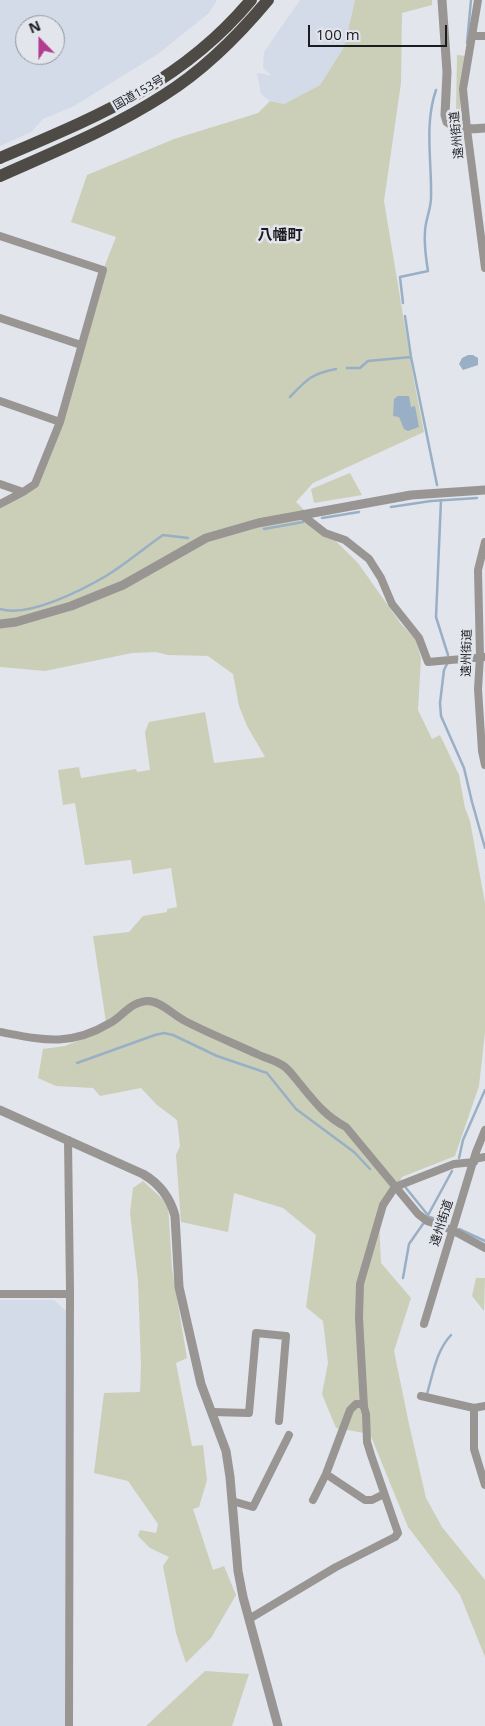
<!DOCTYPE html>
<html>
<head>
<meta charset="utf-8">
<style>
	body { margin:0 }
	#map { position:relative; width:485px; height:1726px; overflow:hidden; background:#e2e5ec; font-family:"Open Sans",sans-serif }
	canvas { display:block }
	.north { position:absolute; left:15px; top:15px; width:50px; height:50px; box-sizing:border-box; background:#e2e5ec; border:1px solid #92959a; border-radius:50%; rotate:338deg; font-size:14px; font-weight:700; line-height:20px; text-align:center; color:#1b1c1f }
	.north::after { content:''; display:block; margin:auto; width:18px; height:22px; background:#b43c90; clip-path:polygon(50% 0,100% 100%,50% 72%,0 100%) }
	.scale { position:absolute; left:308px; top:25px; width:139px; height:22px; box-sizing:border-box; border:2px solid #1b1c1f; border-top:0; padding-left:6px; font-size:15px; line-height:18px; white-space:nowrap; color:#1b1c1f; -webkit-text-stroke:4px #e2e5ec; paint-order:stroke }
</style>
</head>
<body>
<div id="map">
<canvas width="485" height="1726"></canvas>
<div class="north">N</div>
<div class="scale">100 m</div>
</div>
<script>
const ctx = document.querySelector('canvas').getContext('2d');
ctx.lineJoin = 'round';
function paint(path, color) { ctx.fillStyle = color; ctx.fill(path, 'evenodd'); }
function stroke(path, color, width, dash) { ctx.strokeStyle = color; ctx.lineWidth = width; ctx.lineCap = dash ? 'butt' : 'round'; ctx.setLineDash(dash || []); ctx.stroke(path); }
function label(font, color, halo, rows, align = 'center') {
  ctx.font = font + ' "Open Sans","Noto Sans JP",sans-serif'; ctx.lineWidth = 5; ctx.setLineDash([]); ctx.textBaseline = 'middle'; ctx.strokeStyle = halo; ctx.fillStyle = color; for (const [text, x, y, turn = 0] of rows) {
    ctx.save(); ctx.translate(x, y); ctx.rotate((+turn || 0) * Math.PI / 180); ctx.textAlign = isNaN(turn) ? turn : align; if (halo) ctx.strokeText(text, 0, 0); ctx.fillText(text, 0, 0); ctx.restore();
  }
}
const built = new Path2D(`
	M 0,0 L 217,0 L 209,13 L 158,54 L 74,106 L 43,119 L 31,132 L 0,146 ZM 25,25 L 55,25 L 55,55 L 25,55 Z
	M 300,0 L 355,0 L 344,47 L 320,85 L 284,104 L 270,101 L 261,94 L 257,73 L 265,74 L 269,76 L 270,74 L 263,68 L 264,52 Z
	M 0,1300 L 54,1300 L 66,1311 L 65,1726 L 0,1726 Z`);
const green = new Path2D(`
	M 355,0 L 432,0 L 432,5 L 402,13 L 401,83 L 384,201 L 414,381 L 424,432 L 313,483 L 296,502 L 358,563 L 401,624 L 416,640 L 421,658 L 418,710 L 432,739 L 440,735 L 459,775 L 465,808 L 470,821 L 485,903 L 485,1032 L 479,1086 L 455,1156 L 402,1177 L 379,1220 L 381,1263 L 411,1298 L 394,1351 L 409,1424 L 426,1498 L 442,1527 L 485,1580 L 485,1657 L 460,1595 L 408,1527 L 370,1434 L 336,1428 L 322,1394 L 328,1363 L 323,1321 L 306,1307 L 316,1235 L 283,1208 L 234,1193 L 228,1232 L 181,1222 L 176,1155 L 180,1146 L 177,1120 L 157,1105 L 141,1088 L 100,1096 L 93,1088 L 56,1086 L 38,1078 L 43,1049 L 65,1046 L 107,1029 L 93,936 L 129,932 L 143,916 L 167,912 L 167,909 L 177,907 L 171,868 L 133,874 L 131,860 L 85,865 L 75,803 L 63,805 L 58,770 L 79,767 L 81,778 L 136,769 L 137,772 L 150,770 L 145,732 L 149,722 L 205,712 L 214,763 L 265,757 L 247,726 L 239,706 L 233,674 L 208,656 L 168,655 L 156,652 L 132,653 L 45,671 L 0,667 L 0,504 L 30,488 L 60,422 L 103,270 L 116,237 L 71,222 L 87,175 L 174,139 L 258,113 L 270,101 L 284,104 L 320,85 L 344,47 Z
	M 457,55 L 466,56 L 460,88 L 460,114 L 457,114 L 456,111 Z
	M 350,473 L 362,495 L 314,503 L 311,489 Z
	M 143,1181 L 168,1204 L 172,1269 L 187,1358 L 176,1363 L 192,1446 L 203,1445 L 207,1480 L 199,1507 L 193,1509 L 213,1570 L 224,1566 L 236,1595 L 211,1638 L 186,1663 L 176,1633 L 163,1566 L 169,1557 L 150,1548 L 138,1536 L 140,1530 L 156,1533 L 158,1524 L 128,1481 L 94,1473 L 104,1393 L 140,1392 L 141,1366 L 138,1281 L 130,1213 L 133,1188 Z
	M 476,1278 L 485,1278 L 484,1311 L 472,1296 Z
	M 205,1671 L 249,1674 L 232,1726 L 146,1726 Z`);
const water = new Path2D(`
	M 468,355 L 473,355 L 478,358 L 478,365 L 463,370 L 459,364 L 462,358 Z
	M 398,396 L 409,396 L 411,407 L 415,406 L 419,427 L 408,431 L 404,429 L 399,417 L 393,416 L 394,399 Z`);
const stream = new Path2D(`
	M 467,43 L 471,0
	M 403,303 L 400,277 L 428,271 C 426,259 424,245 425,232 C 425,221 431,209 431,198 C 432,161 424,125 436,90
	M 405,316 L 411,357 L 437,485
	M 347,368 L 360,368 L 368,361 L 411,357
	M 290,397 C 307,379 311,374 336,369
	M 441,500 L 436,617 L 448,655
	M 391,507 L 431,501 L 477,498
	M 322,518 L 359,512
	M 264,529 L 303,522
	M 0,609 C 28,618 82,590 106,576 C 126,564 144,548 163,535 L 188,538
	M 447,664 L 444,670 L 440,703 L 441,716 L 464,768 L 472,802 L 485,848
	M 77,1063 L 155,1035 L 164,1033 L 173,1035 L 217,1056 L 267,1073 L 296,1109 L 354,1152 L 370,1169
	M 459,1158 L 463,1140 L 485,1090
	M 406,1188 L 427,1214
	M 427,1217 L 452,1171
	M 430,1217 L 446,1223
	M 459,1229 L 485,1241
	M 403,1278 L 409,1244 L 423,1224
	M 427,1394 C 433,1374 436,1351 451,1335`);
const minor = new Path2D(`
	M 478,0 L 463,89 L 467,129 L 485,268
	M 473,36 L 485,36
	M 0,236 L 103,270 L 60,422 L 35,484 L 23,492 L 0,484
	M 0,318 L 81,345
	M 0,401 L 60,422
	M 0,504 L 23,492
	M 302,515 L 325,533 L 345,540 L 369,559 L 381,578 L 392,604 L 419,638 L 428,662 L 485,657
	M 485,542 L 478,570 L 480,657 L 478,689 L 482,751 L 485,765
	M 0,1032 C 43,1040 70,1047 110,1023 C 123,1016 131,1001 149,1001 C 162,1002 173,1015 185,1021 C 208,1033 233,1043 257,1054 C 267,1059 276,1060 285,1067 C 290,1071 295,1078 300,1084 C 315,1102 325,1116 346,1127 L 418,1214 L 427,1221 L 452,1230 L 485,1248
	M 68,1140 L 70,1290 L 69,1726
	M 474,1159 L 485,1157
	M 0,1294 L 70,1294
	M 424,1324 L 476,1152 L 485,1130
	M 421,1396 L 474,1408
	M 485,1406 L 474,1408 L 474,1449 L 485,1485
	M 364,1407 L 359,1318 L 360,1284 L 383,1205 L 395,1187 L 454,1164 L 474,1162
	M 212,1412 L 249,1413 L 256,1333 L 286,1336 L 279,1421
	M 326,1474 L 365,1500 L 372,1500 L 384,1494
	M 232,1501 L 253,1507 L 289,1435
	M 249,1619 L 336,1567 L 395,1537 L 398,1533 L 371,1455 L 367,1442 L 366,1414 L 364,1407 L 361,1404 L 356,1404 L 350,1410 L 326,1474 L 313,1500`);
const tertiary = new Path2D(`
	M 442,0 L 447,72 L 445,115 L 447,122 C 459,131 471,129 485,128
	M 0,624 L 16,622 L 71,606 L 123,585 L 206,538 L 258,523 L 411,495 L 485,490
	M 0,1110 L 143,1174 C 160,1184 170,1197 175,1216 L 179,1287 L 201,1384 L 226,1451 L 230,1477 L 238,1571 L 243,1597 L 278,1726`);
const trunk = new Path2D(`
	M 0,158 C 96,117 182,83 251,0
	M 0,176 C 56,151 113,128 164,95 C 204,70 238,36 268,0`);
const streetNames = [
	["国道153号",139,93,-30],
	["遠州街道",457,135,-96],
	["遠州街道",467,653,-89],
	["遠州街道",442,1223,-72]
];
const quarterNames = [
	["八幡町",280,236]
];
paint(built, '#d3dbe8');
paint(green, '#cbcfb8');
paint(water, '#99afc5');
stroke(stream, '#99afc5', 2.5);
stroke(minor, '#989593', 8);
stroke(tertiary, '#989593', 9);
stroke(trunk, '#4e4a46', 12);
label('12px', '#1b1c1f', '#e2e5ec', streetNames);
label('bold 15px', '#1b1c1f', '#e2e5ec', quarterNames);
</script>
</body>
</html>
